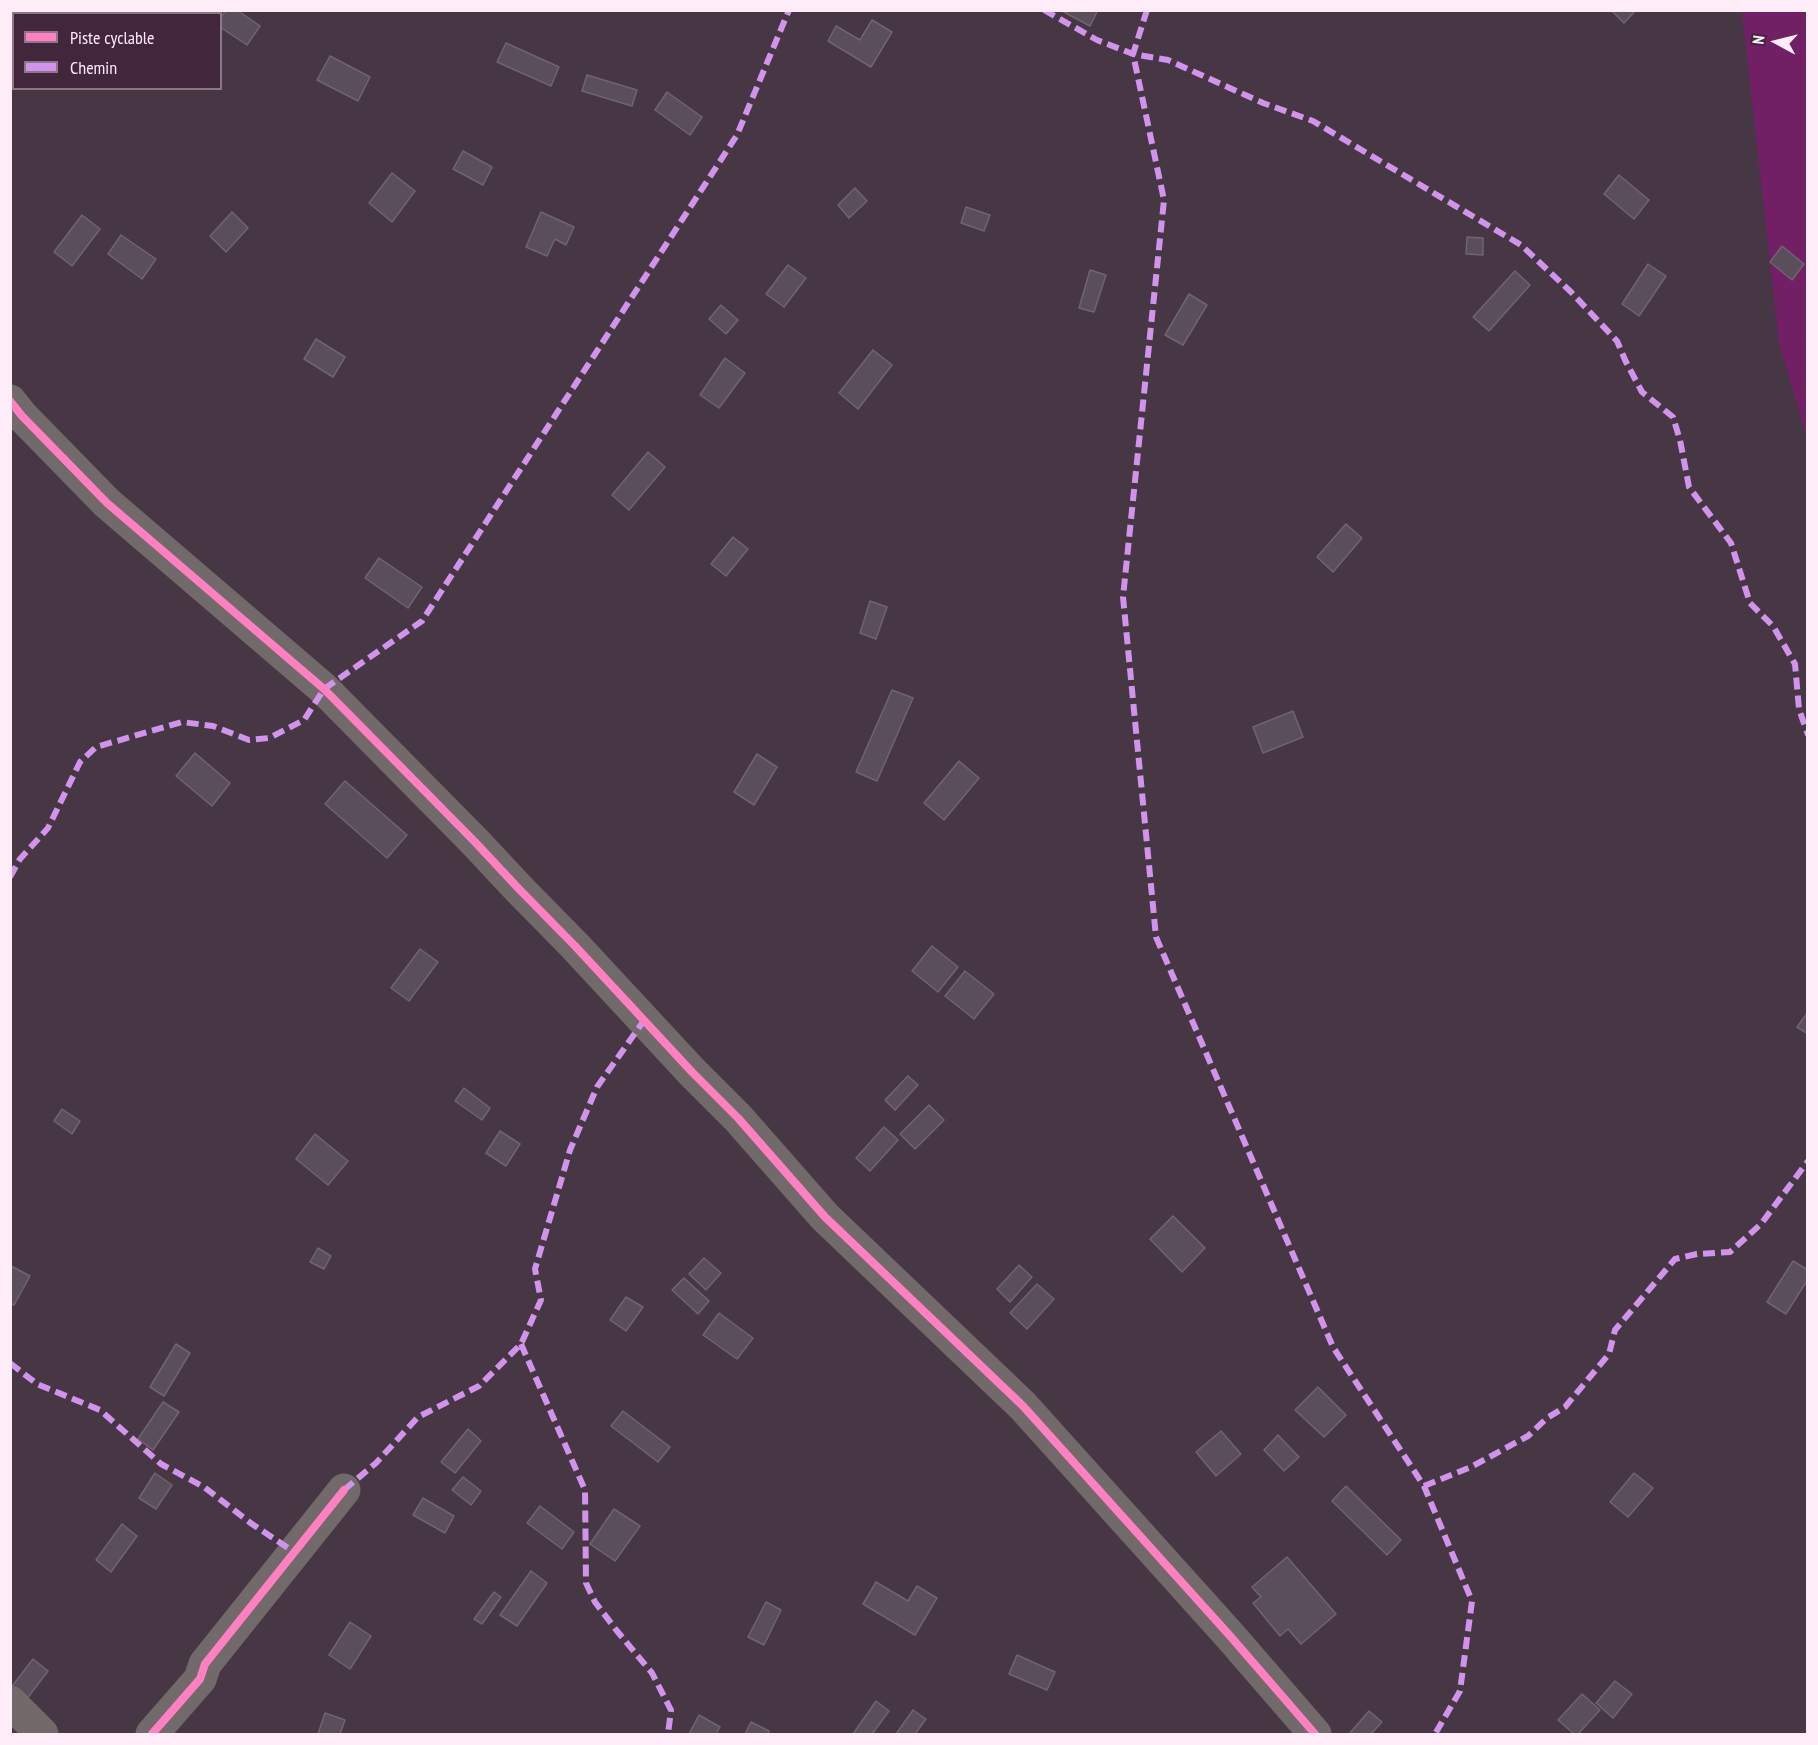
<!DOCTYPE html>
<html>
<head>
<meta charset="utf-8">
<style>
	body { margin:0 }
	#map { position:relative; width:1818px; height:1745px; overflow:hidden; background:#473744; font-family:"PT Sans Narrow",sans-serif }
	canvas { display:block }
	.frame { position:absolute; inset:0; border:12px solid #feecf9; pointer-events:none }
	.legend { position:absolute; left:12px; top:12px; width:210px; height:78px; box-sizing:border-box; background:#42273c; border:2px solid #8d7688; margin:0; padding:8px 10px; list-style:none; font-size:18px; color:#feecf9 }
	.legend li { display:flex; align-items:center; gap:12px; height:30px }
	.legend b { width:30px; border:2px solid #8d7688 }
	.north { position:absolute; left:1746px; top:12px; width:60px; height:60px; -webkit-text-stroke:4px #42273c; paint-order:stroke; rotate:277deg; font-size:16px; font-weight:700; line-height:24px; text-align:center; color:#feecf9 }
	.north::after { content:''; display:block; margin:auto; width:21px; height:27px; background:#feecf9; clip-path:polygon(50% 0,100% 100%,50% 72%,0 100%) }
</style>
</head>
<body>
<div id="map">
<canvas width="1818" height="1745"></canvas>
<div class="frame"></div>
<ul class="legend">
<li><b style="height:8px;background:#ff80c0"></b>Piste cyclable</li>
<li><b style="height:8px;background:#d193ec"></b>Chemin</li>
</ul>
<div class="north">N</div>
</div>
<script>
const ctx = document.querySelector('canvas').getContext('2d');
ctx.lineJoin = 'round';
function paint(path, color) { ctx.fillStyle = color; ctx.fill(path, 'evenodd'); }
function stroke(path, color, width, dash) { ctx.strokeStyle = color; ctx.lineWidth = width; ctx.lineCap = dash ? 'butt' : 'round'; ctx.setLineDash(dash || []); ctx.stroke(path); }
const green = new Path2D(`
	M 1742,11 L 1807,11 L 1807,438 L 1779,343 Z`);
const building = new Path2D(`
	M 226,10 L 237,10 L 260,26 L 247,45 L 220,27 L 220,19 Z
	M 1060,10 L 1098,10 L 1090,26 Z
	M 1611,10 L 1636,10 L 1624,23 Z
	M 872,20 L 892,32 L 871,67 L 828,41 L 836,26 L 860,40 Z
	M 506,43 L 559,67 L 551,86 L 497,62 Z
	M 330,56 L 370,77 L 358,101 L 317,80 Z
	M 587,75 L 637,90 L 632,106 L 582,91 Z
	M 667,92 L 702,117 L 690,135 L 655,110 Z
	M 463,151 L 492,167 L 483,185 L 453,169 Z
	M 392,173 L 415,191 L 392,222 L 369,203 Z
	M 1619,175 L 1649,200 L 1634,219 L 1604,194 Z
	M 855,188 L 867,201 L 849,218 L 838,205 Z
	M 966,207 L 990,215 L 984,231 L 961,223 Z
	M 232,212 L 248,228 L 226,252 L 210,236 Z
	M 541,212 L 574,227 L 566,245 L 555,239 L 547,256 L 526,247 Z
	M 82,215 L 100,229 L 72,266 L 54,252 Z
	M 121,235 L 156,259 L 142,279 L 108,254 Z
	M 1467,237 L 1483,238 L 1483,255 L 1466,254 Z
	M 1782,246 L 1804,264 L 1792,280 L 1770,262 Z
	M 1648,264 L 1666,276 L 1639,316 L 1622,304 Z
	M 788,265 L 806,278 L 784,307 L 766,294 Z
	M 1090,270 L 1106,275 L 1094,312 L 1079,308 Z
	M 1515,271 L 1530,285 L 1489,331 L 1473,317 Z
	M 1189,294 L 1207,305 L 1183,345 L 1165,335 Z
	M 721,305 L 738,320 L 726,334 L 709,319 Z
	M 316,339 L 345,357 L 333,377 L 304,359 Z
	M 873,350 L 892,365 L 858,409 L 839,393 Z
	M 725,358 L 745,373 L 719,408 L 700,395 Z
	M 648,452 L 665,467 L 629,510 L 612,495 Z
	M 1346,524 L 1362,538 L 1333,572 L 1317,557 Z
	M 733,537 L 748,549 L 726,576 L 711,564 Z
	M 379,558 L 422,587 L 408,608 L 365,578 Z
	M 870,601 L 887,607 L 876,639 L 860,633 Z
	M 892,690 L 913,698 L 877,781 L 856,772 Z
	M 1293,711 L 1303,737 L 1263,753 L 1253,727 Z
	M 195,753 L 230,783 L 212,806 L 176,776 Z
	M 757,754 L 777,767 L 754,805 L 734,792 Z
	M 959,761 L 979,778 L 944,820 L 924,803 Z
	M 345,781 L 407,835 L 387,858 L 325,804 Z
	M 932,946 L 958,967 L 938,992 L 912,971 Z
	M 420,949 L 438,962 L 409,1001 L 391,988 Z
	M 965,971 L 994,994 L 974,1019 L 945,996 Z
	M 1808,1012 L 1808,1034 L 1797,1027 Z
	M 908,1076 L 918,1085 L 895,1110 L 885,1100 Z
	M 464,1088 L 490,1108 L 482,1120 L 455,1101 Z
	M 929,1105 L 944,1120 L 915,1149 L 900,1134 Z
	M 62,1109 L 80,1121 L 72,1134 L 54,1121 Z
	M 884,1127 L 898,1140 L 870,1171 L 856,1158 Z
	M 500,1131 L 520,1144 L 506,1166 L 486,1153 Z
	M 315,1134 L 348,1161 L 328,1185 L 296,1159 Z
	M 1173,1216 L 1205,1248 L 1182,1272 L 1150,1239 Z
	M 318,1248 L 331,1256 L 324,1269 L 310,1262 Z
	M 704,1258 L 721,1273 L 706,1290 L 689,1274 Z
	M 1793,1261 L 1808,1270 L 1808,1279 L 1786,1314 L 1767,1302 Z
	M 1019,1265 L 1032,1277 L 1010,1302 L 997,1289 Z
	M 11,1266 L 30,1276 L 14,1305 L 10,1303 Z
	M 684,1278 L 709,1301 L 698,1314 L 672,1290 Z
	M 1037,1284 L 1054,1299 L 1027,1329 L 1010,1313 Z
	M 626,1297 L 643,1307 L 626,1331 L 610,1320 Z
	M 719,1313 L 753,1338 L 737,1359 L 703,1335 Z
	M 176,1344 L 190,1353 L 164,1396 L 150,1387 Z
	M 1318,1387 L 1346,1415 L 1324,1437 L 1295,1410 Z
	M 163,1402 L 179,1412 L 153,1450 L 138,1439 Z
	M 623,1411 L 670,1447 L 658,1462 L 611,1426 Z
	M 468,1429 L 481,1441 L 455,1473 L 441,1462 Z
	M 1221,1431 L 1241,1454 L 1216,1476 L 1196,1452 Z
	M 1278,1435 L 1299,1457 L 1284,1471 L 1264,1450 Z
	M 155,1473 L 172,1485 L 156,1509 L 139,1498 Z
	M 1634,1473 L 1653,1488 L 1628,1517 L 1610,1502 Z
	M 463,1477 L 481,1491 L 471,1505 L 452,1490 Z
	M 1346,1486 L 1401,1540 L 1387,1555 L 1332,1501 Z
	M 423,1498 L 454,1516 L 445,1533 L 413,1515 Z
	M 540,1506 L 574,1532 L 562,1549 L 527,1523 Z
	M 614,1509 L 640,1526 L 615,1561 L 590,1544 Z
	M 122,1524 L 137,1536 L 111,1572 L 96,1560 Z
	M 1287,1557 L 1336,1614 L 1301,1644 L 1288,1629 L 1280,1636 L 1253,1603 L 1261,1597 L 1252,1587 Z
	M 531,1571 L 547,1583 L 517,1626 L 500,1615 Z
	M 876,1582 L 908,1601 L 917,1586 L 937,1598 L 915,1635 L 863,1604 Z
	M 494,1592 L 501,1597 L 482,1624 L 474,1619 Z
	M 766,1602 L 781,1610 L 764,1645 L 748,1637 Z
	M 350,1622 L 371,1636 L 350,1669 L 329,1655 Z
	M 1017,1655 L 1055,1672 L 1047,1690 L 1009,1674 Z
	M 33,1659 L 48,1671 L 23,1704 L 10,1689 Z
	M 1615,1681 L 1632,1694 L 1613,1718 L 1596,1703 Z
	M 1582,1694 L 1600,1710 L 1578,1734 L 1574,1734 L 1558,1720 Z
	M 876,1701 L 889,1711 L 872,1734 L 853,1734 Z
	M 913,1710 L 926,1719 L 915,1734 L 896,1734 Z
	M 1369,1711 L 1382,1722 L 1371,1734 L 1351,1734 L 1350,1733 Z
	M 325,1713 L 345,1720 L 340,1734 L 318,1734 Z
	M 699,1715 L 720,1727 L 716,1734 L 689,1734 Z
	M 751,1722 L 769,1731 L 768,1734 L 745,1734 Z`);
const minor = new Path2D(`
	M 41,14 L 42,10
	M 10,69 L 14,64
	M 10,401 L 22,416 L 107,503 L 324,689 L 475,842 L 519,889 L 575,946 L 692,1072 L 738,1118 L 825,1217 L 1023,1406 L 1231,1637 L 1315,1734
	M 10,1702 L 42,1734
	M 152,1734 L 200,1679 L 205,1664 L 344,1490`);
const quiet = new Path2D(`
	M 1044,10 L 1097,40 L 1133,54 L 1168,60 L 1263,103 L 1313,121 L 1521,245 L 1571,292 L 1617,341 L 1626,362 L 1642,392 L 1673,417 L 1680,440 L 1689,487 L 1731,543 L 1750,603 L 1773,626 L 1795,664 L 1799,709 L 1808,735
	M 1147,10 L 1133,54 L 1164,200 L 1123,597 L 1156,937 L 1333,1347 L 1424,1486 L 1472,1601 L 1460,1691 L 1435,1734
	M 10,877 L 20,859 L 48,828 L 80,762 L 96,747 L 182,722 L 213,726 L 249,740 L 269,738 L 304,720 L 324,689 L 422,621 L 737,135 L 789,10
	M 521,1344 L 585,1490 L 586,1583 L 595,1602 L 617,1631 L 652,1673 L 671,1710 L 668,1734
	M 10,1363 L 37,1384 L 100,1410 L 161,1464 L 204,1487 L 252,1524 L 294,1552
	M 1424,1486 L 1471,1467 L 1528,1436 L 1547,1418 L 1565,1407 L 1609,1354 L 1615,1330 L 1675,1259 L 1697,1254 L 1730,1252 L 1761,1224 L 1808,1161
	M 344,1490 L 376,1463 L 418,1417 L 479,1386 L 521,1344 L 541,1300 L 535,1269 L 570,1150 L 597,1087 L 645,1019`);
const cycleway = new Path2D(`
	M 10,401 L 22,416 L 107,503 L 324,689 L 475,842 L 519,889 L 575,946 L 692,1072 L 738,1118 L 825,1217 L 1023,1406 L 1231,1637 L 1315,1734
	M 152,1734 L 200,1679 L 205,1664 L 344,1490`);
paint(green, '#712065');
paint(building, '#5a4e5a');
stroke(building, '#706471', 1.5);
stroke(minor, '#726a6a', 33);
stroke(quiet, '#d193ec', 6, [12, 6]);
stroke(cycleway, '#ff80c0', 8);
</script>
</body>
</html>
